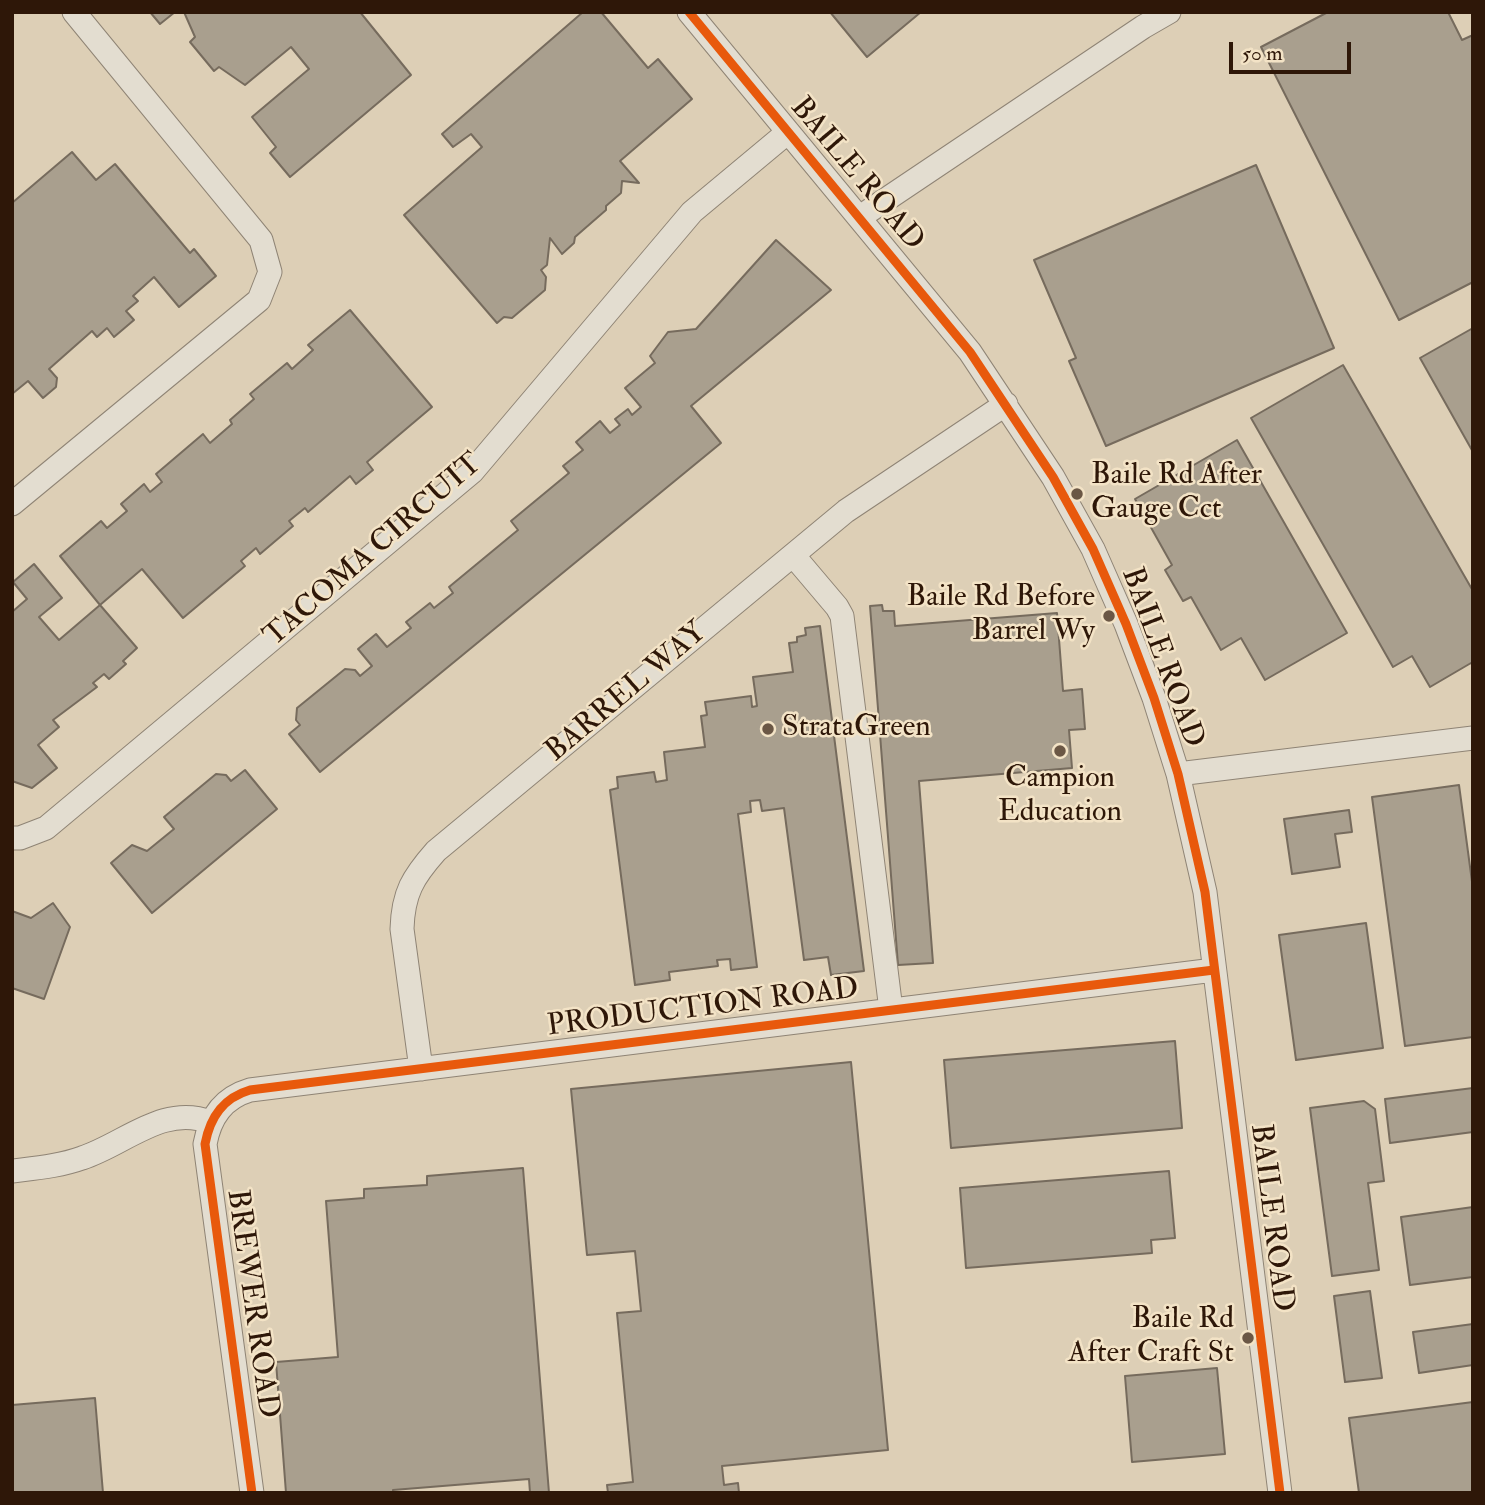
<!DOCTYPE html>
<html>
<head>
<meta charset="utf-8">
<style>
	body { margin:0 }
	#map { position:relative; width:1485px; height:1505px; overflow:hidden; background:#ddcfb6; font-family:"IM FELL Double Pica",serif }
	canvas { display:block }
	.frame { position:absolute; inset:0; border:14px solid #2e1708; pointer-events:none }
	.scale { position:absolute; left:1229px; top:42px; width:122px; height:32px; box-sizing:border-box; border:4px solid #2e1708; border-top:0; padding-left:9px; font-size:21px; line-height:24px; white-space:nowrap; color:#2e1708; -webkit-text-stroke:5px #f3e3c6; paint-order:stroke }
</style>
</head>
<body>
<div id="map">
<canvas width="1485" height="1505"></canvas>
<div class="frame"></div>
<div class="scale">50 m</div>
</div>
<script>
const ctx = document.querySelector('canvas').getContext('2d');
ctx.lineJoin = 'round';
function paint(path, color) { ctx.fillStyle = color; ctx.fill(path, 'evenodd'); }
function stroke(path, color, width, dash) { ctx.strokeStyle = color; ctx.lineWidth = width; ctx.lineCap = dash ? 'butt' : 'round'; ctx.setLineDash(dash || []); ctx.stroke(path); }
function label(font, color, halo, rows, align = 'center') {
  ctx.font = font + ' "IM FELL Double Pica",serif'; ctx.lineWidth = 5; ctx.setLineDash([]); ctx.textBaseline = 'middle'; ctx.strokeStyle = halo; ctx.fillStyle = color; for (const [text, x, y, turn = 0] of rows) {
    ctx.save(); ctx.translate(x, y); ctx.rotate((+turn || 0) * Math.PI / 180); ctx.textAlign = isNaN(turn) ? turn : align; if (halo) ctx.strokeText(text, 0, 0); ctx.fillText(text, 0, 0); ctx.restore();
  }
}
const building = new Path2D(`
	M 150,12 L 175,12 L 160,24 Z
	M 184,12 L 360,12 L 411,75 L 290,177 L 270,153 L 276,147 L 252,117 L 309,69 L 291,47 L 245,85 L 219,67 L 214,71 L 190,42 L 195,37 Z
	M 583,12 L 601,12 L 648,68 L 658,59 L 692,99 L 620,161 L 639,183 L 622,181 L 621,193 L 606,206 L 606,210 L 575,237 L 574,243 L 562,254 L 550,238 L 547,265 L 541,270 L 546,277 L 545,290 L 512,318 L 504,317 L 497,323 L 404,215 L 482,147 L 471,134 L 453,147 L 442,134 Z
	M 830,12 L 921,12 L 867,57 Z
	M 1328,12 L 1448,12 L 1462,40 L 1473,35 L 1473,282 L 1399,320 L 1261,47 Z
	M 72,152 L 96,180 L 115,164 L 190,253 L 194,249 L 216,276 L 179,307 L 154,277 L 133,296 L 138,301 L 126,311 L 134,320 L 114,337 L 107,328 L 97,337 L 92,331 L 49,369 L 57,378 L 56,387 L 43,398 L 28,381 L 12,394 L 12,203 Z
	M 1256,165 L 1334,348 L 1106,446 L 1069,361 L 1076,358 L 1034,260 Z
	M 776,240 L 831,290 L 691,406 L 721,443 L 320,772 L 289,734 L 300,725 L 296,720 L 297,708 L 345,669 L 355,670 L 360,676 L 372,666 L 358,649 L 376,634 L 387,647 L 411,628 L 406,622 L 430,603 L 434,608 L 453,593 L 449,587 L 518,530 L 511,521 L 569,473 L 563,466 L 583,450 L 576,442 L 600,421 L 610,433 L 620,425 L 615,419 L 628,409 L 632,415 L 641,407 L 625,388 L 655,363 L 650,356 L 668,332 L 696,329 Z
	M 350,310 L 432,407 L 367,462 L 373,470 L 356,484 L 350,476 L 308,512 L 305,508 L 289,521 L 293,526 L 260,554 L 256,548 L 241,561 L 245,566 L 183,618 L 142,569 L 100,605 L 60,556 L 101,521 L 107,528 L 127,511 L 121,504 L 144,484 L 150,492 L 162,482 L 156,474 L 203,434 L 210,443 L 232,424 L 230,420 L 254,399 L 250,394 L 287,363 L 292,369 L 313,350 L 308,345 Z
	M 1473,328 L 1473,452 L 1420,358 Z
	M 1343,365 L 1473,591 L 1473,666 L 1471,663 L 1430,687 L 1412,656 L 1393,667 L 1251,418 Z
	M 1237,440 L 1347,633 L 1265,680 L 1241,638 L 1221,650 L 1191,597 L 1183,601 L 1165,570 L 1172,565 L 1135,499 Z
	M 34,564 L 62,598 L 39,617 L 59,640 L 100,605 L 137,648 L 123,661 L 126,664 L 109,679 L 104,674 L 93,683 L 97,687 L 53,720 L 59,727 L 38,745 L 57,768 L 32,788 L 12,781 L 12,612 L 27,599 L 13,582 Z
	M 882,605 L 883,611 L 894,611 L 895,626 L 1057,613 L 1063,691 L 1082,689 L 1085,729 L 1069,730 L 1072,768 L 919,781 L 933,963 L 898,965 L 870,606 Z
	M 820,626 L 864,971 L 831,975 L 828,957 L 804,960 L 784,808 L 762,811 L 760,800 L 750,801 L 751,812 L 738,814 L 757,967 L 731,970 L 730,959 L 717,960 L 718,966 L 669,972 L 670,980 L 635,985 L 610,790 L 618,788 L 617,777 L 654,772 L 656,782 L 667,780 L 664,752 L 705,747 L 701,716 L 707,715 L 705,702 L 751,696 L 752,707 L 757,706 L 753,677 L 793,672 L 789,643 L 797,642 L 797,637 L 806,635 L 805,628 Z
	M 245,770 L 277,809 L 152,913 L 111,863 L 132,845 L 147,851 L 174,829 L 164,817 L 216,774 L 226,775 L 231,781 Z
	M 1459,785 L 1473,889 L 1473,1037 L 1405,1046 L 1372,797 Z
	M 1349,810 L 1352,832 L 1335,834 L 1340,867 L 1292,874 L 1284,819 Z
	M 53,903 L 70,927 L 44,999 L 12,988 L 12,911 L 31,918 Z
	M 1366,923 L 1383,1048 L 1296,1060 L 1279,935 Z
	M 1175,1041 L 1182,1128 L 951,1148 L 944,1060 Z
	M 851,1062 L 888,1450 L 722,1466 L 724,1485 L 738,1483 L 739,1493 L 608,1493 L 607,1485 L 633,1482 L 617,1313 L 641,1311 L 635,1251 L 587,1255 L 571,1089 Z
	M 1473,1088 L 1473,1132 L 1390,1143 L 1385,1099 Z
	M 1364,1101 L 1375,1109 L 1384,1181 L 1368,1183 L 1379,1270 L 1332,1276 L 1310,1108 Z
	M 523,1168 L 549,1493 L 530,1493 L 529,1479 L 393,1490 L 393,1493 L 286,1493 L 276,1362 L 338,1357 L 326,1201 L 364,1198 L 364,1189 L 427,1185 L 427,1176 Z
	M 1169,1171 L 1175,1238 L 1151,1240 L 1152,1253 L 966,1268 L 960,1188 Z
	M 1473,1207 L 1473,1277 L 1410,1285 L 1401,1217 Z
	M 1370,1291 L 1382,1378 L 1345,1382 L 1334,1296 Z
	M 1473,1324 L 1473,1365 L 1419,1373 L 1413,1332 Z
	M 1217,1368 L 1225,1454 L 1132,1462 L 1125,1376 Z
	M 95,1398 L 103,1493 L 12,1493 L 12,1405 Z
	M 1473,1402 L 1473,1493 L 1359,1493 L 1349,1418 Z`);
const minor = new Path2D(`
	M 689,12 L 970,352 L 1053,477 L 1093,549 L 1126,624 L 1154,698 L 1178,774 L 1205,892 L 1280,1493
	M 860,217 L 1143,27 L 1169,12
	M 12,504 L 259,300 L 270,272 L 261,240 L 74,12
	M 793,555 L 837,607 L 842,616 L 891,1010
	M 1178,774 L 1473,738
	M 12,838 L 20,838 L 46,828 L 472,472 L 692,212 L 788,132
	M 421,1069 L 402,929 C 403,893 413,877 436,851 L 846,511 L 1006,404
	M 12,1171 C 36,1168 60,1166 82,1158 C 125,1144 163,1104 210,1122
	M 252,1493 L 205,1144 C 210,1117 223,1098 250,1090 L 1214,970`);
const cycleway = new Path2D(`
	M 689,12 L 970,352 L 1053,477 L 1093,549 L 1126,624 L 1154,698 L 1178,774 L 1205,892 L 1280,1493
	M 252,1493 L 205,1144 C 210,1117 223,1098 250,1090 L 1214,970`);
const markers = [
	[1077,494,7,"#6b5745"],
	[1109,616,7,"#6b5745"],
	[768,729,7,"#6b5745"],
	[1060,751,7,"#6b5745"],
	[1248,1338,7,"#6b5745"]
];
const streetNames = [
	["BAILE ROAD",856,175,50],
	["TACOMA CIRCUIT",374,551,-41],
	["BAILE ROAD",1161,658,70],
	["BARREL WAY",627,693,-40],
	["PRODUCTION ROAD",703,1009,-7],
	["BAILE ROAD",1270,1218,83],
	["BREWER ROAD",251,1304,82]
];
const poiNames = [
	["Baile Rd After",1091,477],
	["Gauge Cct",1091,511],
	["Baile Rd Before",1095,599,"right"],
	["Barrel Wy",1095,633,"right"],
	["StrataGreen",782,729],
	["Campion",1060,780,"center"],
	["Education",1060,814,"center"],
	["Baile Rd",1234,1321,"right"],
	["After Craft St",1234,1355,"right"]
];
paint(building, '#a99f8e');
stroke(building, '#766b5d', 2);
stroke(minor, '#8f8475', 25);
stroke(minor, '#e3ddd0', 23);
stroke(cycleway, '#e8590c', 9);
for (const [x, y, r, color] of markers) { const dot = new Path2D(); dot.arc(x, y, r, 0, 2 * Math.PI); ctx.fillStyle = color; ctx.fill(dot); stroke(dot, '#f3e3c6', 2.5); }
label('30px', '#2e1708', '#f3e3c6', streetNames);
label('30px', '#2e1708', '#f3e3c6', poiNames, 'left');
</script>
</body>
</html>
